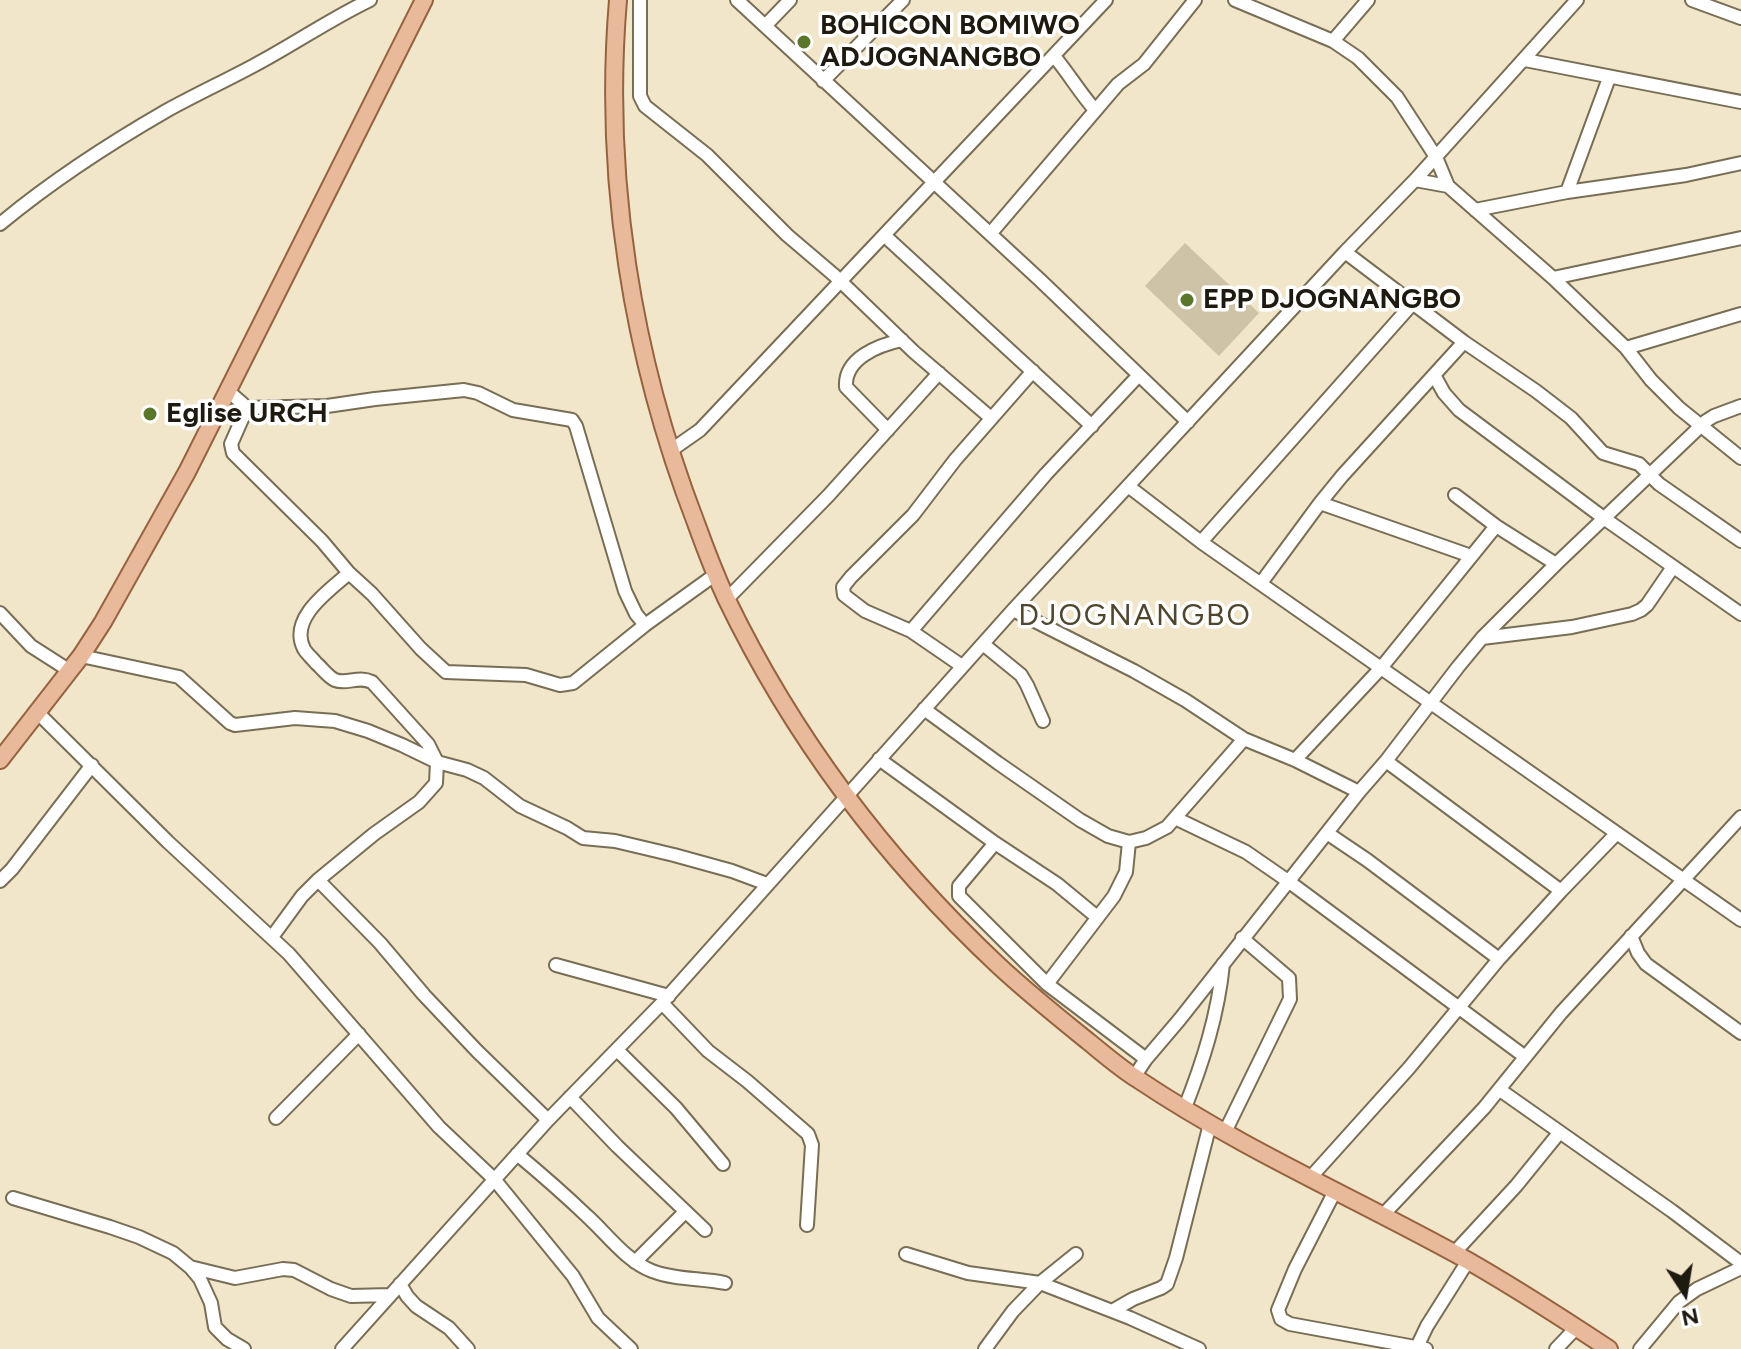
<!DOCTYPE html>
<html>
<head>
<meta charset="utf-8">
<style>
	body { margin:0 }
	#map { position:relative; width:1741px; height:1349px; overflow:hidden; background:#f1e6ca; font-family:Figtree,sans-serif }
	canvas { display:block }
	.north { position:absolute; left:1645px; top:1253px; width:80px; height:80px; -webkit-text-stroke:6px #fff; paint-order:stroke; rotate:168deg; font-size:22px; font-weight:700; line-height:32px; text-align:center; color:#1e1a10 }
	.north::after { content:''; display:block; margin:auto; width:28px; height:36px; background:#1e1a10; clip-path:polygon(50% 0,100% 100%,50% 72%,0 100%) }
</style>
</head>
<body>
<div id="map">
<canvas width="1741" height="1349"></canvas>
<div class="north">N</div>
</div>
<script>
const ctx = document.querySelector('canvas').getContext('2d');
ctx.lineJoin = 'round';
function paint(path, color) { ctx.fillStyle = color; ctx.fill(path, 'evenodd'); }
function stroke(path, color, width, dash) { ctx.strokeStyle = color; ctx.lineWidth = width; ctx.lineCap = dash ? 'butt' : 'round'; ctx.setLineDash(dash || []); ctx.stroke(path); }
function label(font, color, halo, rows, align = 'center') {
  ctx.font = font + ' Figtree,sans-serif'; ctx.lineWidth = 7; ctx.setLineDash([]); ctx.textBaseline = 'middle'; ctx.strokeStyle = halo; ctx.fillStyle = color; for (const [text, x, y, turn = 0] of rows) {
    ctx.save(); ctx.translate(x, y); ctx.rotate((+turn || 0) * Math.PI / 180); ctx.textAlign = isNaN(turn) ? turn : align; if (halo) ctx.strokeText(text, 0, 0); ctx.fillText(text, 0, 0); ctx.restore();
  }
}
const green = new Path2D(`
	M 1185,243 L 1259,313 L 1219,356 L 1145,286 Z`);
const minor = new Path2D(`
	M 640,0 L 640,96 L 645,106 L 707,155 L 787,235 L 834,275 L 914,352 L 991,418
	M 737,0 L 1040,280 L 1188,422
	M 1235,0 L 1333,41 L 1358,58 L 1397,97 L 1436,157 L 1448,186 L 1553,278 L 1626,348 L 1651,380 L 1679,408 L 1741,458
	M 1692,0 L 1741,18
	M 765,26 L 790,0
	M 1333,41 L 1368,0
	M 1054,56 C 1069,74 1080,93 1095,110
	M 1525,60 L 1741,102
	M 823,81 L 903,0
	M 1415,180 L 1448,186
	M 1567,192 L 1609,78
	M 1475,210 L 1567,192 L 1686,175 L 1741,163
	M 0,224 C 53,180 107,145 166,111 C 195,95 225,81 253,66 C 293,45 330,19 370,0
	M 990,234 L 1118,84 L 1144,64 L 1195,0
	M 885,236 L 1092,426
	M 1345,252 L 1464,342 L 1536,391 L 1571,418 L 1603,453 L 1639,464 L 1659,484 L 1741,541
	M 1553,278 L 1741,238
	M 1626,348 L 1741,314
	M 1434,375 L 1444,393 L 1459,410 L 1605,519 L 1741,614
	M 228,391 L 243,404 L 246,410 L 231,444 L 233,453 L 322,541 L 349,573 L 372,594 L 421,649 L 446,672 L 526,675 L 560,685 L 573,683 L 645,625 L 716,574
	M 245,408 L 327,406 L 375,399 L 464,390 L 478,393 L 513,410 L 572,420 L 576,426 L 625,591 L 636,614 L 645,625
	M 888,430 L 846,387 C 844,358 879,345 902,340
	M 670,451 L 700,430 L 1106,0
	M 1128,486 L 1201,542 L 1741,920
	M 1455,495 L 1496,526 L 1556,564
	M 1320,503 L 1471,556
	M 1201,542 L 1413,303
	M 1261,583 L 1320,503 L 1342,476 L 1464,342
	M 727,599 L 828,496 L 939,373
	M 1013,610 L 1134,671 L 1185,700 L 1244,739 L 1295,760 L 1359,792
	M 0,613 L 31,646 L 70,671
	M 911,631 L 1046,474 L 1139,375
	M 1482,638 L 1572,627 L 1632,614 L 1641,610 L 1647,605 L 1673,567
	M 983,644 L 1021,675 L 1027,685 L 1043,721
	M 81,656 L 179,677 L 230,723 L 235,725 L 295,718 L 335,721 L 368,731 L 402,745 L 437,762 L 467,770 L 484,778 L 520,806 L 567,828 L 583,838 L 615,841 L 674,855 L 732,871 L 767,884
	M 962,666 L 911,631 L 865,611 L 844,595 L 843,587 L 851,577 L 913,515 L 955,460 L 1033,371
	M 924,709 L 998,763 L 1080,820 L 1108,836 L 1129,842 L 1146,838 L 1167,827 L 1244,739
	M 38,713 L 168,842 L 289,954 L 439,1127 L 494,1179 L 573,1276 L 598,1318 L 631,1349
	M 879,759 L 995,843 L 1057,884 L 1097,917
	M 1295,760 L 1381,668 L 1496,526
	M 1386,761 L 1561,891
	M 1175,818 L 1246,852 L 1288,881 L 1524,1056
	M 1327,833 L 1367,860 L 1499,959
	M 995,843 L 959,886 L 959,896 L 1047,984 L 1146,1059
	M 318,880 L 380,943 L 424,995 L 477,1051 L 548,1120
	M 0,881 L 12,869 L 92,765
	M 1631,936 L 1638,953 L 1646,964 L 1741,1033
	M 272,937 L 302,896 L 318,880 L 374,834 L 419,802 L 436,783 L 437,762 L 428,744 L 372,682 C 358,675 347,685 335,680 C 328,677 322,668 316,663 C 312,658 307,654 304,649 C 288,618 330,590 349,573
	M 556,965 L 669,996
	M 1047,984 L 1114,896 L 1126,872 L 1129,842
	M 662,1003 L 708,1051 L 747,1081 L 808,1134 L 812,1145 L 807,1225
	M 617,1050 L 676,1108 L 723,1164
	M 1134,1077 L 1146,1059 L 1180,1019 L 1359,792 L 1386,761 L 1458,667 L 1482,638 L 1556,564 L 1706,421 L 1714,416 L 1741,406
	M 1500,1090 L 1672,1211 L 1741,1263
	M 570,1097 L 617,1146 L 705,1230
	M 1184,1110 C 1203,1062 1218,1015 1223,964
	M 276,1118 L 359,1034
	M 1225,1132 L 1290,999 L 1289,978 L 1242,938
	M 517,1154 C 541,1174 564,1194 587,1216 C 607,1234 626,1261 652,1271 C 675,1280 701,1278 725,1283
	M 1310,1178 L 1409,1068 L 1499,959 L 1561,891 L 1616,834
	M 1335,1191 L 1295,1269 L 1278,1310 L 1281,1319 L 1290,1324 L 1426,1349
	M 13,1198 L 110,1227 L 139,1237 L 173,1253 L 190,1267 L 200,1279 L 211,1303 L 215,1327 L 227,1339 L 244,1349
	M 1382,1216 L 1484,1108 L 1561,1013 L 1741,817
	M 1454,1253 L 1516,1186 L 1559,1133
	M 906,1254 L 968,1273 L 1040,1283 L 1076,1254
	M 635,1262 L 685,1212
	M 190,1267 L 235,1278 L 283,1269 L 294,1270 L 331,1289 L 351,1296 L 390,1295
	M 400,1284 L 407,1296 L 416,1306 L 449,1328 L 468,1349
	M 1112,1311 L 1133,1299 L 1161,1288 L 1167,1284 L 1176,1258 L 1210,1124
	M 342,1349 L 548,1120 L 662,1003 L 1013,610 L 1345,252 L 1415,180 L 1577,0
	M 985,1349 L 1013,1311 L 1040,1283 L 1130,1318 L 1199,1349
	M 1416,1349 L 1427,1326 L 1468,1261
	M 1556,1349 L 1577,1327
	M 1640,1349 L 1679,1302 L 1697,1289 L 1741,1268`);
const major = new Path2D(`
	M 618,0 C 603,178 632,357 696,523 C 705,548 715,574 726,598 C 793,737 887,861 999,966 C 1028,993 1058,1017 1089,1042 C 1105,1055 1121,1069 1139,1080 C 1239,1147 1350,1196 1456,1254 C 1508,1283 1559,1316 1609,1349
	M 0,760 L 81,656 L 103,622 L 187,472 L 424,0`);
const markers = [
	[804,42,8,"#59762b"],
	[1187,300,8,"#59762b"],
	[150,414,8,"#59762b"]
];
const poiNames = [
	["BOHICON BOMIWO",820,26],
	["ADJOGNANGBO",820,58],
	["EPP DJOGNANGBO",1203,300],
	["Eglise URCH",166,414]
];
const neighbourhoodNames = [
	["DJOGNANGBO",1135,616]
];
paint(green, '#cec3a7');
stroke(minor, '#786e55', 16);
stroke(major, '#97633f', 20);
stroke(minor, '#fff', 12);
stroke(major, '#e8b99b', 16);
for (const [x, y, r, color] of markers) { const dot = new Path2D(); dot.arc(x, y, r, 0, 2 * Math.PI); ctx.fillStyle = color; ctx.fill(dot); stroke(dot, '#fff', 3); }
label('bold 28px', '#1e1a10', '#fff', poiNames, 'left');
ctx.letterSpacing = '2px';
label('30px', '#50462e', '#fff', neighbourhoodNames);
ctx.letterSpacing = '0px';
</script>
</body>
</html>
